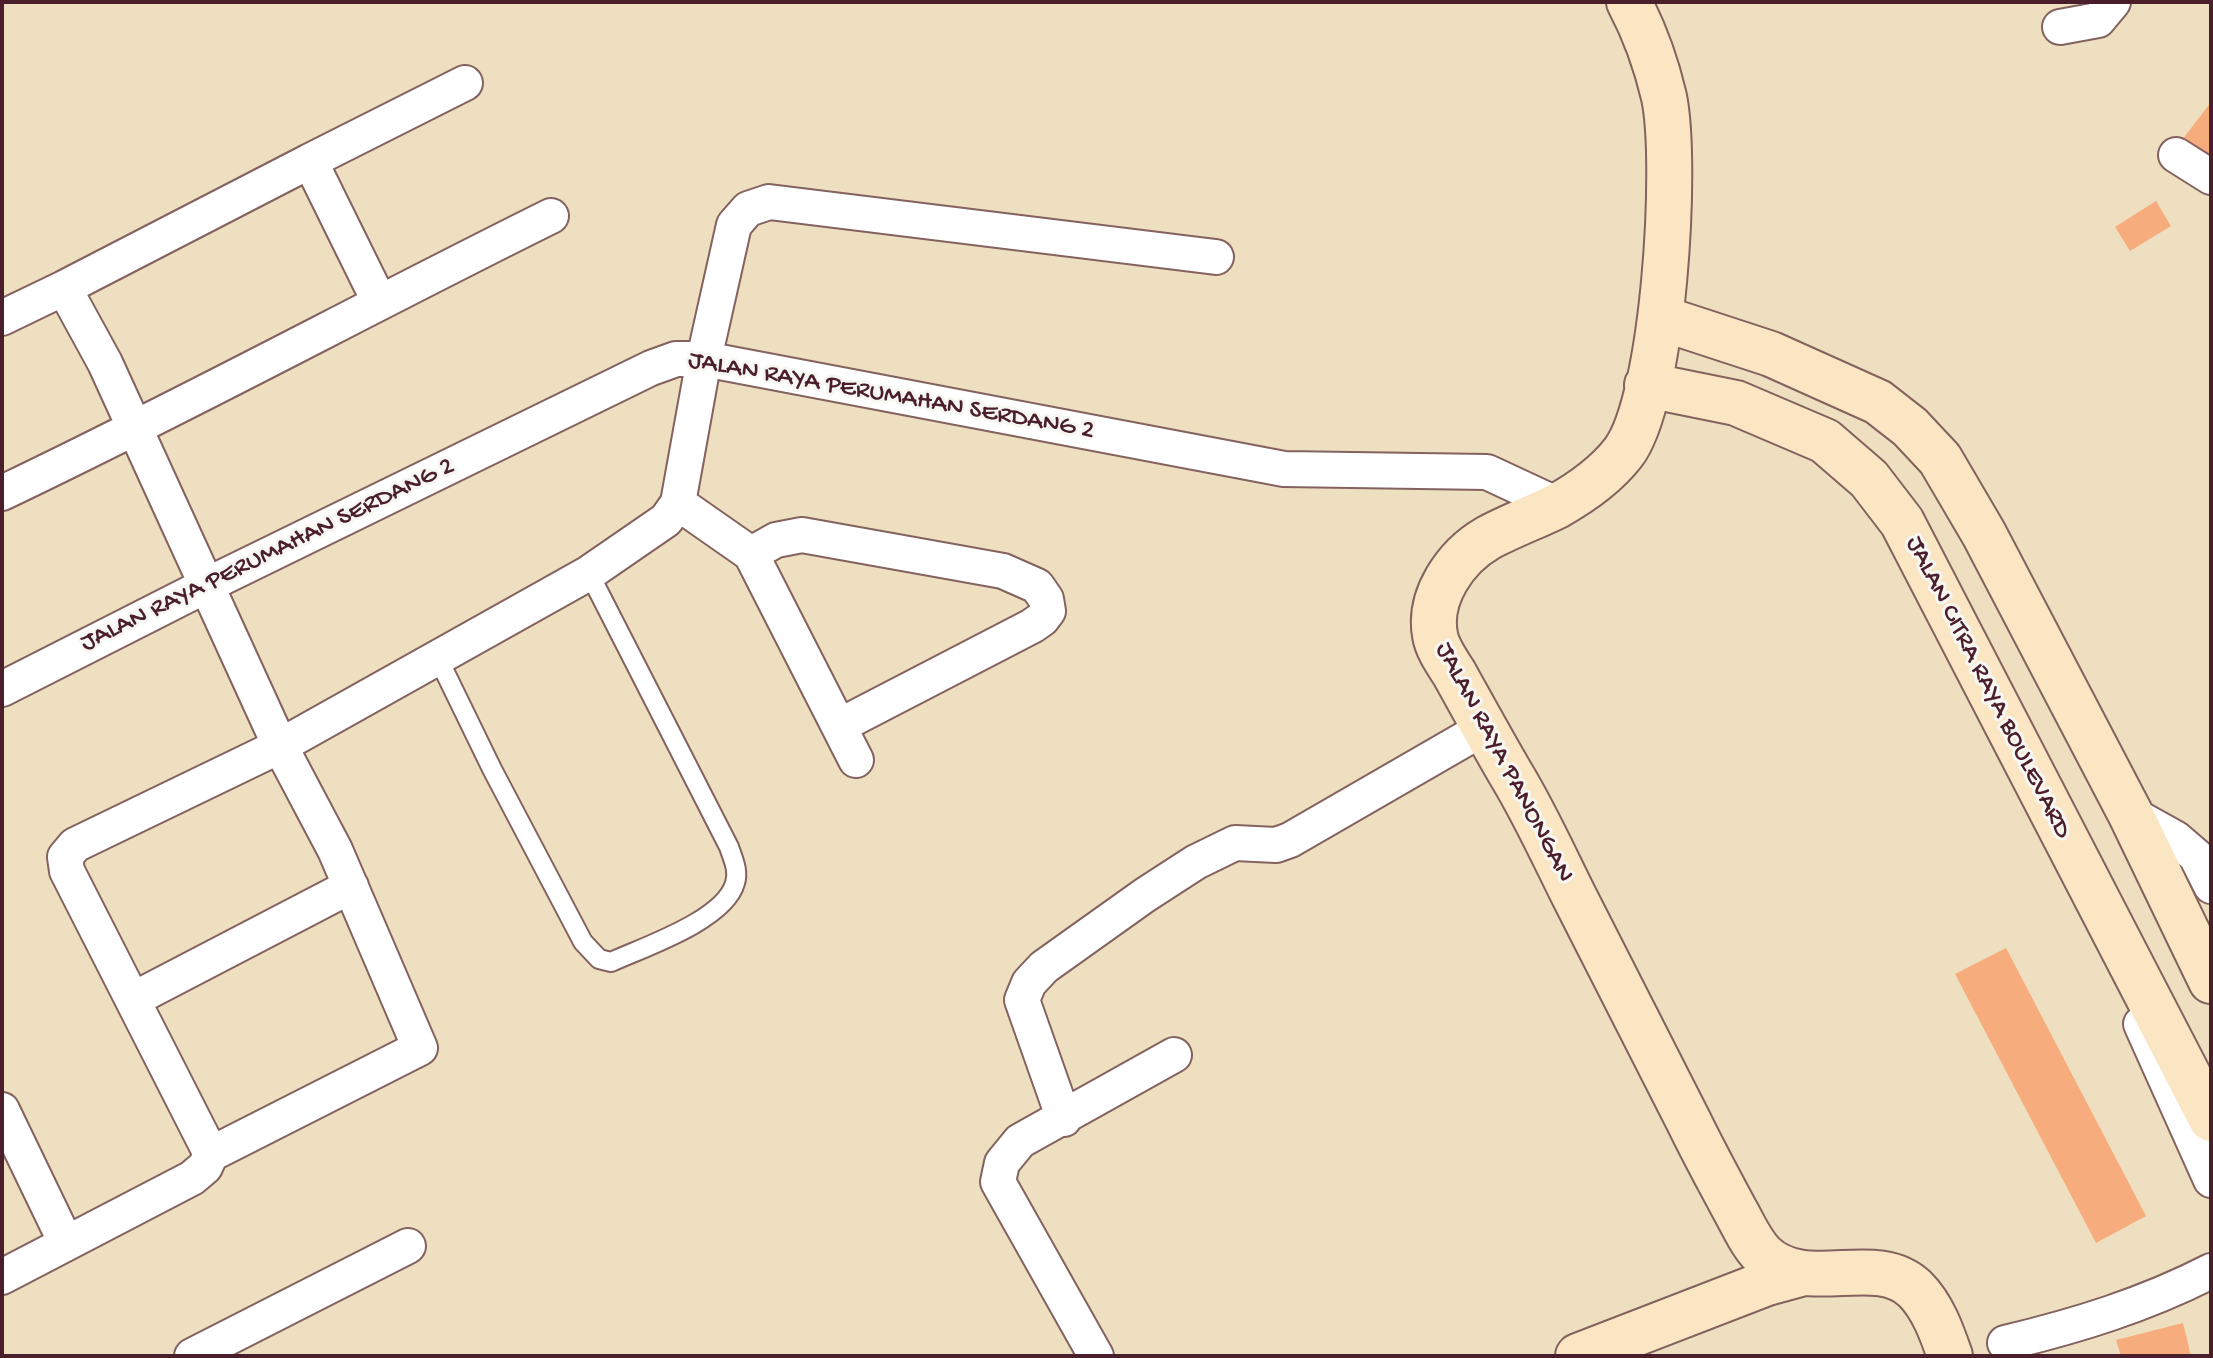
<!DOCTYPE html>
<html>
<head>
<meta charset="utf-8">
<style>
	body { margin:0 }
	#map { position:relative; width:2213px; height:1358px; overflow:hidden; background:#eddfbf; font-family:"Gochi Hand",sans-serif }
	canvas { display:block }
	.frame { position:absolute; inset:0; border:4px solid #4a1f2b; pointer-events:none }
</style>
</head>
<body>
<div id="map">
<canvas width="2213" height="1358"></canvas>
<div class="frame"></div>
</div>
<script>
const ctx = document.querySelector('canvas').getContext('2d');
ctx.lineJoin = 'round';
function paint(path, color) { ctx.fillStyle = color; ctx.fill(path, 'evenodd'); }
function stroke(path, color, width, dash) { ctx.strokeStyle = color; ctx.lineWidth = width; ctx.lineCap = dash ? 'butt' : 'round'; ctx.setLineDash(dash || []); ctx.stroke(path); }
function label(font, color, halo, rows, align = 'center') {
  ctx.font = font + ' "Gochi Hand",sans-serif'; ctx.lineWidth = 6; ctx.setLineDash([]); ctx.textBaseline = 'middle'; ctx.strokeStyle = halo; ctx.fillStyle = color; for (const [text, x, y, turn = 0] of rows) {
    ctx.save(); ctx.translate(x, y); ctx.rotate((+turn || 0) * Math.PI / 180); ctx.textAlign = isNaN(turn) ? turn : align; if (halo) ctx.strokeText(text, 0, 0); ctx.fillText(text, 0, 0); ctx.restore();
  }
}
const building = new Path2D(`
	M 2211,102 L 2211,162 L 2182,140 Z
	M 2156,201 L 2171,226 L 2130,251 L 2115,227 Z
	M 2006,948 L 2146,1216 L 2096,1243 L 1955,974 Z
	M 2183,1323 L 2191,1356 L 2121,1356 L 2116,1340 Z`);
const lane = new Path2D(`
	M 438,658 L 492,769 L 583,942 L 599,959 L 611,962 C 644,947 725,920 735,883 C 739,871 733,859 729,847 L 589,573`);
const street = new Path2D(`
	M 2060,27 L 2098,20 L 2113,2
	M 2176,155 L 2211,177
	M 310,161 L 465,83
	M 64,288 L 310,161 L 379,301
	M 2,318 L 64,288 L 105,363 L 280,746 L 335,850 L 420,1048 L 211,1154 L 205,1167 L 192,1178 L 2,1277
	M 2,493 C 187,405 367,307 551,216
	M 678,503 L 751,554 L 856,760
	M 751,554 L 776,540 L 802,535 L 1003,571 L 1037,586 L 1046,599 L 1048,611 L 1042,619 L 1032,626 L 839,726
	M 2,689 L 207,585 L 651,368 L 676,359 L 704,359 L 1284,469 L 1487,472 L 1558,505
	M 2130,813 L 2175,838 L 2196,856 L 2211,886
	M 134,999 L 351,886
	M 2141,1024 L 2211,1180
	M 2,1110 L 66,1243
	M 1064,1119 L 1022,1000 L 1029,983 L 1044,967 L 1145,895 L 1196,862 L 1235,843 L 1276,845 L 1290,840 L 1484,728
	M 211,1154 L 67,871 L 65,857 L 75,845 L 280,746 L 589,573 L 666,520 L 678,503 L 704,359 L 734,225 L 748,209 L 769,202 L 1216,257
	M 2005,1343 C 2076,1326 2145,1305 2211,1271
	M 192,1356 L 408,1246
	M 1096,1356 L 998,1182 L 1002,1163 L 1020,1141 L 1174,1055`);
const secondary = new Path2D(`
	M 1629,2 C 1645,32 1656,63 1664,97 C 1678,164 1664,401 1623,453 C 1605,476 1582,492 1557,506 C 1535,517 1510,526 1488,538 C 1455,557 1428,597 1435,635 C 1437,648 1447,662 1454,673 C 1473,707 1492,742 1512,776 C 1535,814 1554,856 1574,896 C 1612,971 1651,1047 1689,1122 C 1704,1153 1720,1182 1736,1212 C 1744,1226 1751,1243 1763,1255 C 1806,1296 1875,1251 1915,1289 C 1933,1307 1942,1333 1950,1356
	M 1661,318 L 1771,354 L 1878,402 L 1910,427 L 1940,459 L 1984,534 L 2130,813 L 2211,981
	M 1647,385 L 1736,403 L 1825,441 L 1869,479 L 1902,522 L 2211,1119
	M 1578,1356 L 1767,1283 L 1800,1274`);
const streetNames = [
	["JALAN RAYA PERUMAHAN SERDANG 2",891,397,10],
	["JALAN RAYA PERUMAHAN SERDANG 2",268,556,-26],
	["JALAN CITRA RAYA BOULEVARD",1987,688,63],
	["JALAN RAYA PANONGAN",1503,763,62]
];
paint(building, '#f7ac7e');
stroke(lane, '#83625f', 22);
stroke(street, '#83625f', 38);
stroke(secondary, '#83625f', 48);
stroke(lane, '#fff', 18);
stroke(street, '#fff', 34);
stroke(secondary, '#fbe6c4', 44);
label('26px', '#4a1f2b', '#f6f6f2', streetNames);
</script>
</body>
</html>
